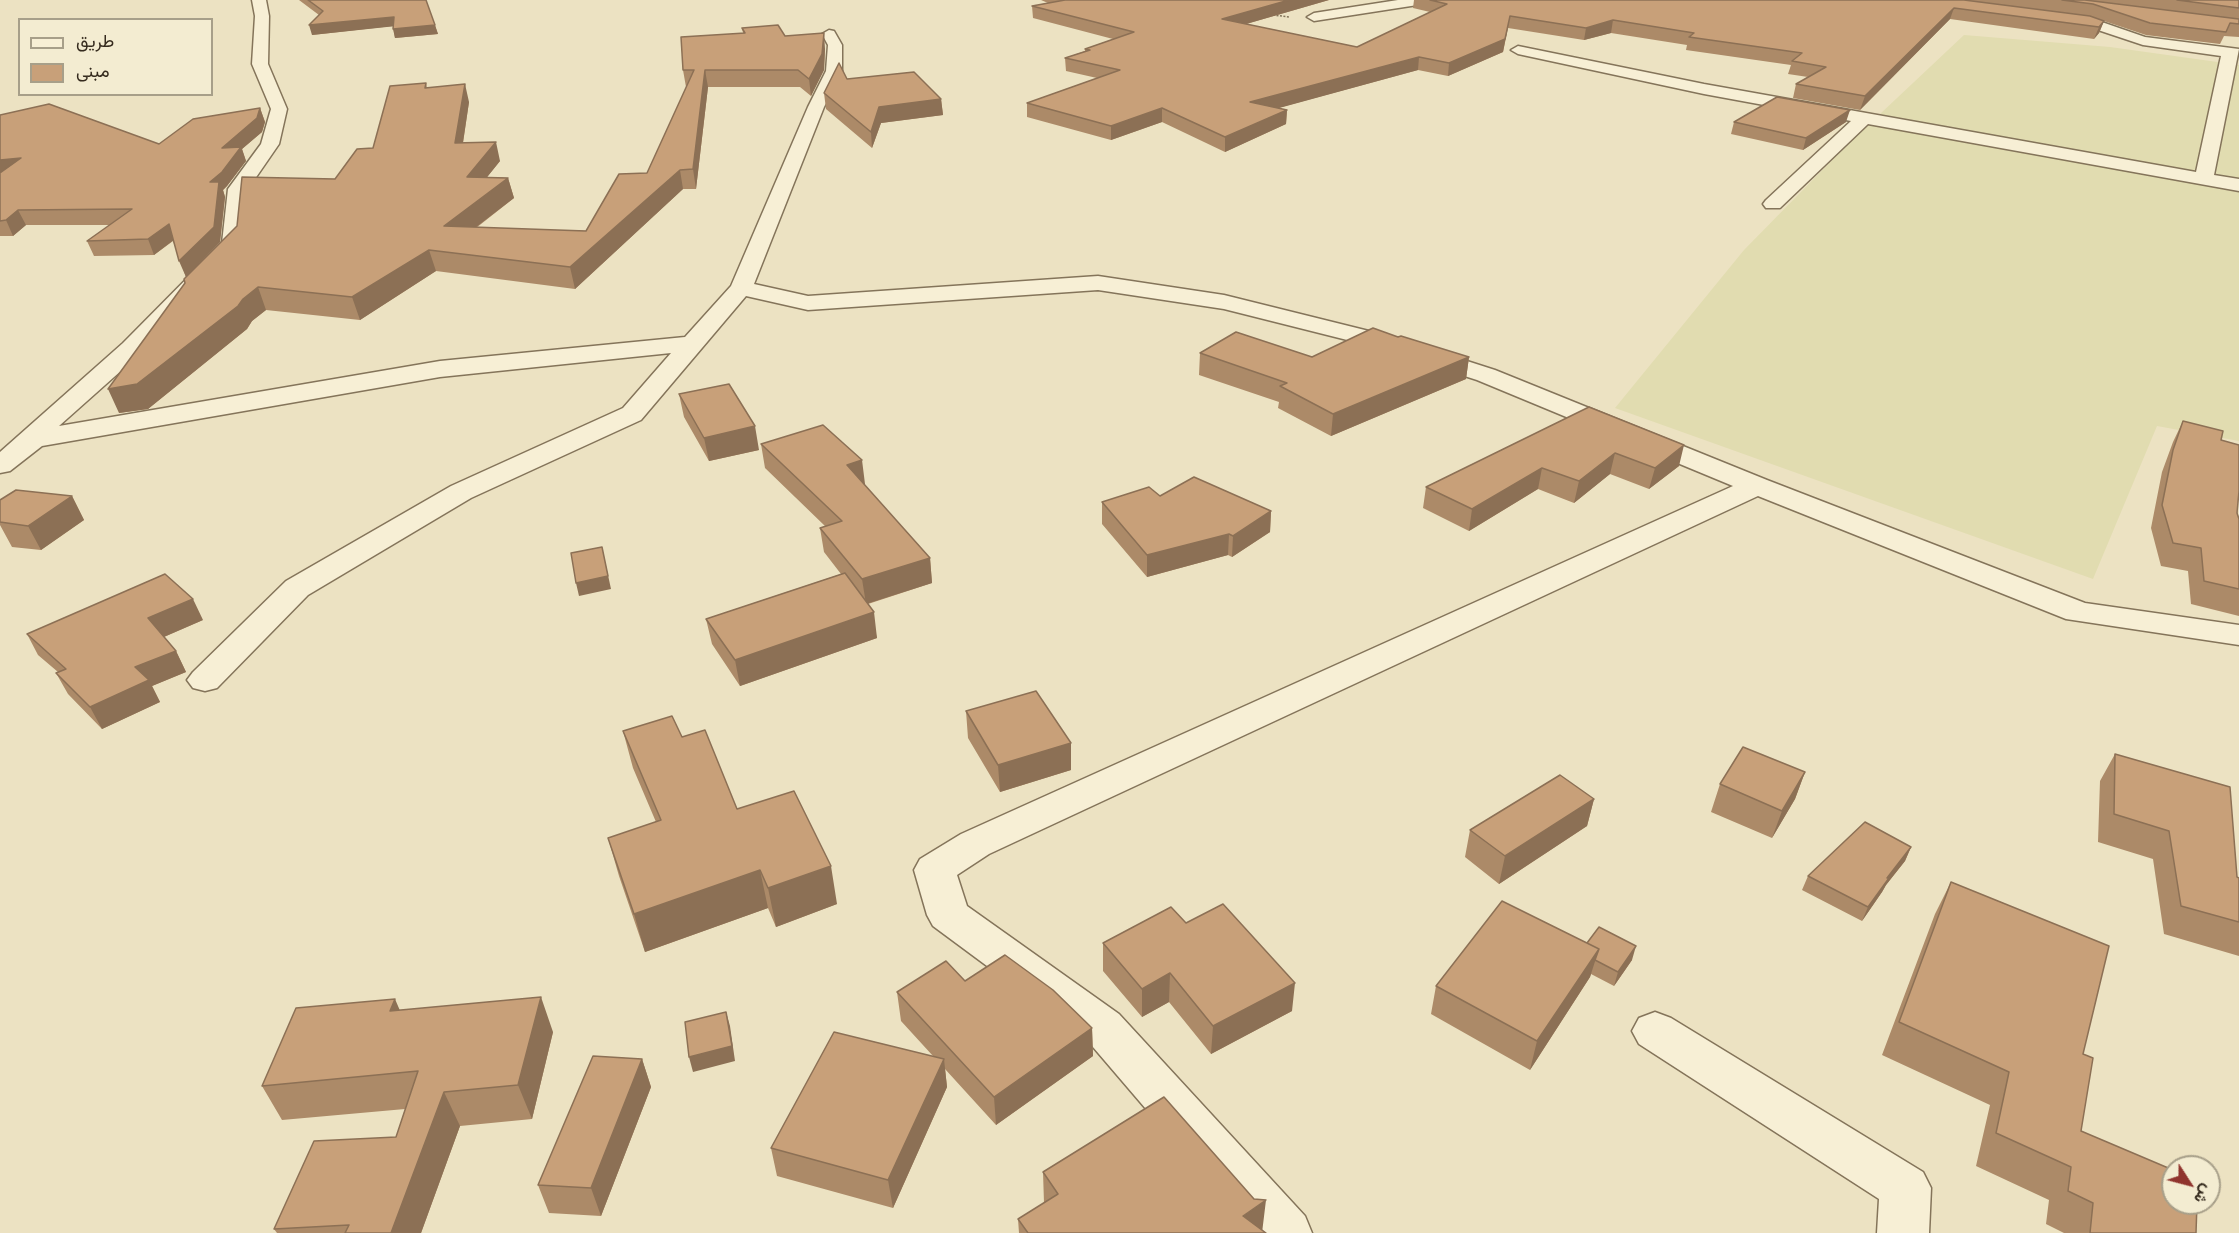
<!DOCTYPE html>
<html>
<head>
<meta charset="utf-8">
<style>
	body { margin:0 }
	#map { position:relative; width:2239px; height:1233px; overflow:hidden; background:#ece2c2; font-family:Merriweather,Vazirmatn,serif }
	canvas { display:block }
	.legend { position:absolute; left:18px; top:18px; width:195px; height:78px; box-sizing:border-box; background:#f3ecd1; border:2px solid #a79f89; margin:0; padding:8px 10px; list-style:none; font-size:18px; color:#352b1e }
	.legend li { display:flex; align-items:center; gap:12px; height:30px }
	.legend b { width:30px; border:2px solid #a79f89 }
	.north { position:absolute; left:2161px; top:1155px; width:60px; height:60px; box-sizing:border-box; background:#f3ecd1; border:2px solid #a79f89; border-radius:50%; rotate:126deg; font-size:16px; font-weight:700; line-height:24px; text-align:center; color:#352b1e }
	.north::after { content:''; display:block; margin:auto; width:21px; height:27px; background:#90342d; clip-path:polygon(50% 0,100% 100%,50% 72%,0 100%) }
</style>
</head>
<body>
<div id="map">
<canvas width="2239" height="1233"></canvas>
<ul class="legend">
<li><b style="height:8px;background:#f7efd5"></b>طريق</li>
<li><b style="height:16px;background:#c8a079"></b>مبنى</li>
</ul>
<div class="north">ش</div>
</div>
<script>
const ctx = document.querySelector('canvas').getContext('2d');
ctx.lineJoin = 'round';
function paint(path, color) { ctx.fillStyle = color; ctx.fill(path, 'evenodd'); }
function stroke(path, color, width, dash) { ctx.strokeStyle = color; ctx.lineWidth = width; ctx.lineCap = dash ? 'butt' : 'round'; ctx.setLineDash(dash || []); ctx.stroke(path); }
const farmland = new Path2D(`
	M 1964,35 L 2110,47 L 2239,65 L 2239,441 L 2157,426 L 2093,579 L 1615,408 L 1744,250 L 1846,146 Z`);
const path = new Path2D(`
	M 1273,15 L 1289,17`);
const minor = new Path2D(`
	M 252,0 L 266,0 L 269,16 L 268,64 L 287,109 L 279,144 L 248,189 L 243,245 L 141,353 L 59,426 L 440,361 L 685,337 L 731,286 L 808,107 L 826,71 L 828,45 L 822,34 L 829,30 L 834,31 L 842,45 L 842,71 L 824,107 L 754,284 L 808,296 L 1098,276 L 1224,295 L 1389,336 L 1495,370 L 1767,480 L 2085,603 L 2239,625 L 2239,645 L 2066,619 L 1758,496 L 989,854 L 957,875 L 967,906 L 1119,1014 L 1305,1216 L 1312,1233 L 1252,1233 L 1087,1040 L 933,926 L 927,915 L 914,870 L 920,859 L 961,834 L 1733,486 L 1477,380 L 1371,346 L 1224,309 L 1098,290 L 808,310 L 746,296 L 641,420 L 471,498 L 308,595 L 217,688 L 205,691 L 193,688 L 187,680 L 193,672 L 286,581 L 451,486 L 623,408 L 671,353 L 440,377 L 42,446 L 10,471 L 0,473 L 0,452 L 123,343 L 222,243 L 228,189 L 261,144 L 271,109 L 252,64 L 255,16 Z
	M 1398,0 L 1431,0 L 1424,4 L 1314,21 L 1307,17 L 1314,13 Z
	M 2059,15 L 2093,19 L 2145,37 L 2239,49 L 2214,175 L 2239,179 L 2239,191 L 1868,124 L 1780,208 L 1766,208 L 1763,204 L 1766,200 L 1851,121 L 1704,94 L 1518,54 L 1511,50 L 1518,46 L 1704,84 L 2196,172 L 2221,56 L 2143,45 L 2086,26 L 2054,22 L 2052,19 L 2054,16 Z
	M 1655,1012 L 1671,1018 L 1923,1172 L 1931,1188 L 1929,1233 L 1877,1233 L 1879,1199 L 1639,1044 L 1632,1031 L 1639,1018 Z`);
const wall = new Path2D(`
	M 299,0 L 426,0 L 438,34 L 395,38 L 393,26 L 312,35 L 319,15 Z
	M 1041,0 L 1329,0 L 1246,24 L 1357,47 L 1430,12 L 1413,8 L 1414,0 L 2239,0 L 2239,37 L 2224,36 L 2220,44 L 2146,35 L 2104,21 L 2099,33 L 2094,39 L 1950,19 L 1860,110 L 1793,98 L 1796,84 L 1808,77 L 1788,74 L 1791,65 L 1686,50 L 1687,45 L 1611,33 L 1584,40 L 1508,28 L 1503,52 L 1448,76 L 1418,70 L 1278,108 L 1287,110 L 1286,124 L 1225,152 L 1162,122 L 1111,140 L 1027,117 L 1027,103 L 1097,78 L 1066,71 L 1065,58 L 1085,51 L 1085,49 L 1113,39 L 1033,18 L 1032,6 L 1048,3 Z
	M 742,28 L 785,36 L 825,49 L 824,70 L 811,96 L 800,87 L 708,87 L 696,189 L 683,189 L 575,289 L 436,271 L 360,320 L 266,310 L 252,321 L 247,329 L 148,409 L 119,413 L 335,179 L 373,148 L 426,83 L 427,88 L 469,102 L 463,143 L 500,161 L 487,177 L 508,178 L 514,198 L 476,228 L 586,231 L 647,173 L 687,87 L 686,87 L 683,70 L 743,33 Z
	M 847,79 L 941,99 L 943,115 L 881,123 L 872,148 L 826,109 L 824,93 Z
	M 260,108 L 265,122 L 262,132 L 242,149 L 246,161 L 227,186 L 223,190 L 225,197 L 220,242 L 186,277 L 173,241 L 154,255 L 94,256 L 87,241 L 110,225 L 26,225 L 13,236 L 0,236 L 0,115 L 159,144 Z
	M 1734,122 L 1846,122 L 1803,150 L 1731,134 Z
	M 1398,337 L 1469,357 L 1466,379 L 1331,436 L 1278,408 L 1279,402 L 1199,375 L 1200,353 L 1312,357 Z
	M 679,394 L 759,450 L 709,461 L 684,417 Z
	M 1589,407 L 1679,466 L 1649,489 L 1610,474 L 1574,503 L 1538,489 L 1469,531 L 1423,508 L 1426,487 Z
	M 2183,421 L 2221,440 L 2239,519 L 2239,616 L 2191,604 L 2188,571 L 2161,566 L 2151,528 L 2162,472 L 2173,442 Z
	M 761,444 L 865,484 L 864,484 L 930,558 L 932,583 L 868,604 L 877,638 L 740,686 L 712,644 L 706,619 L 841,574 L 824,552 L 820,528 L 825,526 L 765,468 Z
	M 72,496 L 84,520 L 41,550 L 12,547 L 0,525 L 0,500 Z
	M 1160,496 L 1271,511 L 1270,532 L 1232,557 L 1228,555 L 1147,577 L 1102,524 L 1102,502 Z
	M 203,620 L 164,637 L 176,651 L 186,672 L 152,686 L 160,702 L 102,729 L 68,694 L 56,673 L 58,672 L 38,655 L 27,634 Z
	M 966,711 L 1071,743 L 1071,770 L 1000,792 L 968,738 Z
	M 623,731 L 682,737 L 737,809 L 837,904 L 776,927 L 768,908 L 645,952 L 619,876 L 608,838 L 656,822 L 633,768 Z
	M 2115,754 L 2237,877 L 2239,878 L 2239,956 L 2164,934 L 2153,859 L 2098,842 L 2100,781 Z
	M 1805,772 L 1795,799 L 1772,838 L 1711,812 L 1720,784 Z
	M 1594,799 L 1587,826 L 1499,884 L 1465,857 L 1470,830 Z
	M 1911,847 L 1905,861 L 1886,885 L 1882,892 L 1862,921 L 1802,890 L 1808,876 Z
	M 1951,882 L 2083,1054 L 2081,1131 L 2196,1233 L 2064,1233 L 2046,1224 L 2049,1200 L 1976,1166 L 1990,1105 L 1882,1055 L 1935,914 Z
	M 1186,923 L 1292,1011 L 1211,1054 L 1169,1002 L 1142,1017 L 1103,971 L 1103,943 Z
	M 1587,943 L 1632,960 L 1614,986 L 1591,974 L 1590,977 L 1530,1070 L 1431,1014 L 1436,986 Z
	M 965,981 L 1092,1028 L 1093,1056 L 996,1125 L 945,1069 L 947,1087 L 893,1208 L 777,1176 L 771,1148 L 933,1056 L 901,1021 L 897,992 Z
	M 399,1010 L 553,1032 L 532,1119 L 460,1126 L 421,1233 L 277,1233 L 274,1229 L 396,1137 L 405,1109 L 282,1120 L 262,1086 Z
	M 642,1059 L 651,1087 L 601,1216 L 549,1213 L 538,1185 Z
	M 1043,1172 L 1262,1230 L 1266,1233 L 1019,1233 L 1018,1219 L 1044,1203 Z`);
const shadedWall = new Path2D(`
	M 1289,0 L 1329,0 L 1222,31 L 1222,19 Z
	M 1954,8 L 1950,19 L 1860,110 L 1865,96 Z
	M 1510,16 L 1503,52 L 1448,76 L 1449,63 Z
	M 394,17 L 396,26 L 312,35 L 309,25 Z
	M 1613,20 L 1611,33 L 1584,40 L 1586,28 Z
	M 2104,21 L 2099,33 L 2094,39 L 2099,27 Z
	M 435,25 L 438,34 L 395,38 L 393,29 Z
	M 824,33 L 825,49 L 824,70 L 811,96 L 809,79 Z
	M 1419,57 L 1418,70 L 1250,116 L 1250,102 Z
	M 705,70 L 708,87 L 696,189 L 693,169 Z
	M 465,84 L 469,102 L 460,162 L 455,143 Z
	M 941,99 L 943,115 L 881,123 L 872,148 L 871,132 L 879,107 Z
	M 260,108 L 265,122 L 262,132 L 242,149 L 246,161 L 227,186 L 223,190 L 225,197 L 220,242 L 186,277 L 179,261 L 210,182 L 222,148 Z
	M 1162,108 L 1162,122 L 1111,140 L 1111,126 Z
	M 1287,110 L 1286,124 L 1225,152 L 1225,137 Z
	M 1850,110 L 1846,122 L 1803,150 L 1806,138 Z
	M 496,142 L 500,161 L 472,196 L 467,177 Z
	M 21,158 L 0,175 L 0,160 Z
	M 680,170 L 683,189 L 575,289 L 570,267 Z
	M 508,178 L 514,198 L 450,247 L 444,226 Z
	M 18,210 L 26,225 L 13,236 L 6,220 Z
	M 169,224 L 175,239 L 154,255 L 148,239 Z
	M 429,250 L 436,271 L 360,320 L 352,297 Z
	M 258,287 L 266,310 L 252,321 L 247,329 L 148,409 L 119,413 L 108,389 L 243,299 Z
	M 1469,357 L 1466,379 L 1331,436 L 1333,414 Z
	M 755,426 L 759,450 L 709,461 L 704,438 Z
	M 1684,445 L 1679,466 L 1649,489 L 1655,468 Z
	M 1615,453 L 1610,474 L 1574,503 L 1579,481 Z
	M 862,460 L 865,484 L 850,489 L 847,465 Z
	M 1542,468 L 1538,489 L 1469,531 L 1472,509 Z
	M 72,496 L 84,520 L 41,550 L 28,526 Z
	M 1271,511 L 1270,532 L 1232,557 L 1233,536 Z
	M 1229,534 L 1228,555 L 1147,577 L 1147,555 Z
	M 602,547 L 611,589 L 579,596 L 576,583 Z
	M 930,558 L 932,583 L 866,604 L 862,579 Z
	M 193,599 L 203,620 L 159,639 L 148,618 Z
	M 874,612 L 877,638 L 740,686 L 735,660 Z
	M 176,651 L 186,672 L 152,686 L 160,702 L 102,729 L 90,707 L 135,667 Z
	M 1071,743 L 1071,770 L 1000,792 L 998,765 Z
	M 1805,772 L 1795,799 L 1772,838 L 1782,811 Z
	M 1594,799 L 1587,826 L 1499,884 L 1505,856 Z
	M 1911,847 L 1905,861 L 1886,885 L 1882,892 L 1862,921 L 1868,907 L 1887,878 Z
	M 831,866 L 837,904 L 776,927 L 768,888 Z
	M 760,870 L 768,908 L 645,952 L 634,914 Z
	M 1636,946 L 1632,960 L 1614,986 L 1618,972 Z
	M 1599,949 L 1590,977 L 1530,1070 L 1537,1041 Z
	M 1170,973 L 1169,1002 L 1142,1017 L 1142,989 Z
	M 1295,983 L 1292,1011 L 1211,1054 L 1213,1026 Z
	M 541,997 L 553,1032 L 532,1119 L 518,1085 Z
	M 395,999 L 410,1034 L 390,1011 Z
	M 726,1012 L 730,1026 L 735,1061 L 693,1072 L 689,1057 Z
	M 1092,1028 L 1093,1056 L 996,1125 L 994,1097 Z
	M 642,1059 L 651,1087 L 601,1216 L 591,1188 Z
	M 944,1059 L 947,1087 L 893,1208 L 888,1180 Z
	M 444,1092 L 460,1126 L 421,1233 L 391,1233 Z
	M 1266,1200 L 1262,1233 L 1243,1216 Z`);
const building = new Path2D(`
	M 308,0 L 426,0 L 435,25 L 393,29 L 394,17 L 309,25 L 323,11 Z
	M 1065,0 L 1289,0 L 1222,19 L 1357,47 L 1447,4 L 1430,0 L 1964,0 L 2090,16 L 2104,21 L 2099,27 L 1954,8 L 1865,96 L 1796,84 L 1826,67 L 1792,61 L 1802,53 L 1689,37 L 1694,33 L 1613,20 L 1586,28 L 1510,16 L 1505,39 L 1449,63 L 1419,57 L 1250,102 L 1287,110 L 1225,137 L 1162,108 L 1111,126 L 1027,103 L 1120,70 L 1065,58 L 1090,50 L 1085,49 L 1134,32 L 1032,6 Z
	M 2062,0 L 2085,0 L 2239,19 L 2239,24 L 2230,23 L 2226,32 L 2150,23 L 2093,4 Z
	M 2177,0 L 2239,0 L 2239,8 Z
	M 778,25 L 785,36 L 824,33 L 822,54 L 809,79 L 798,70 L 705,70 L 693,169 L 680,170 L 570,267 L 429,250 L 352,297 L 258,287 L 243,299 L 238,306 L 137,384 L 108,389 L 185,283 L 184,279 L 237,226 L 242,177 L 335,179 L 357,149 L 373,148 L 390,86 L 426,83 L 425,88 L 465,84 L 455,143 L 496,142 L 467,177 L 508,178 L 444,226 L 586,231 L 619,174 L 647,173 L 694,70 L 683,70 L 681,37 L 745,33 L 742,28 Z
	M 839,63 L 847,79 L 914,72 L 941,99 L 879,107 L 871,132 L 824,93 Z
	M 1777,97 L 1850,110 L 1806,138 L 1734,122 Z
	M 49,104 L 159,144 L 193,119 L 260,108 L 257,118 L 222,148 L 241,147 L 222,172 L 210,182 L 219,182 L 214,227 L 179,261 L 169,224 L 148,239 L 87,241 L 132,209 L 18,210 L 6,220 L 0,221 L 0,173 L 21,158 L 0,160 L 0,115 Z
	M 1373,328 L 1398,337 L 1401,336 L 1469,357 L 1333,414 L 1280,386 L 1287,383 L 1200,353 L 1236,332 L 1312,357 Z
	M 729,384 L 755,426 L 704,438 L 679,394 Z
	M 1589,407 L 1684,445 L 1655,468 L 1615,453 L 1579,481 L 1542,468 L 1472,509 L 1426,487 Z
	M 2183,421 L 2223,431 L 2221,440 L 2239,445 L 2239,491 L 2237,513 L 2239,519 L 2239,589 L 2204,581 L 2201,548 L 2173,543 L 2162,505 L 2173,450 Z
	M 823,425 L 862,460 L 847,465 L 930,558 L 862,579 L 820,528 L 842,521 L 761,444 Z
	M 1194,477 L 1271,511 L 1233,536 L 1229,534 L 1147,555 L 1102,502 L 1149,487 L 1160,496 Z
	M 16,490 L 72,496 L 28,526 L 0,522 L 0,500 Z
	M 602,547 L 608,576 L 576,583 L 571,553 Z
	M 845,573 L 874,612 L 735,660 L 706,619 Z
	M 165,574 L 193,599 L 148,618 L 176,651 L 135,667 L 149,680 L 90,707 L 56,673 L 66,669 L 27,634 Z
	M 1036,691 L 1071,743 L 998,765 L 966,711 Z
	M 672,716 L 682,737 L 705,730 L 737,809 L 794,791 L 831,866 L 768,888 L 760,870 L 634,914 L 608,838 L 661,820 L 623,731 Z
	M 1743,747 L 1805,772 L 1782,811 L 1720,784 Z
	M 2115,754 L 2230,787 L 2237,877 L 2239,878 L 2239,922 L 2181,906 L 2169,831 L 2114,814 Z
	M 1560,775 L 1594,799 L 1505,856 L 1470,830 Z
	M 1865,822 L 1911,847 L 1887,878 L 1889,878 L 1868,907 L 1808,876 Z
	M 1951,882 L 2109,946 L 2083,1054 L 2093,1058 L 2081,1131 L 2173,1170 L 2173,1203 L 2197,1203 L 2196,1233 L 2090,1233 L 2093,1203 L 2068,1191 L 2071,1167 L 1996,1133 L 2009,1072 L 1899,1022 Z
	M 1502,901 L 1599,949 L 1537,1041 L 1436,986 Z
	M 1223,904 L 1295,983 L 1213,1026 L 1170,973 L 1142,989 L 1103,943 L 1171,907 L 1186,923 Z
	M 1599,927 L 1636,946 L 1618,972 L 1595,960 L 1599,949 L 1587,943 Z
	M 1005,955 L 1053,990 L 1092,1028 L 994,1097 L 897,992 L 946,961 L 965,981 Z
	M 541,997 L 518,1085 L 444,1092 L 391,1233 L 345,1233 L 349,1225 L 274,1229 L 314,1141 L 396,1137 L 418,1071 L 262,1086 L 296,1008 L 395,999 L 390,1011 Z
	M 726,1012 L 732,1046 L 689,1057 L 685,1022 Z
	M 834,1032 L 944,1059 L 888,1180 L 771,1148 Z
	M 593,1056 L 642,1059 L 591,1188 L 538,1185 Z
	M 1164,1097 L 1254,1199 L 1266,1200 L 1243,1216 L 1266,1233 L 1028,1233 L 1018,1219 L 1058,1194 L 1043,1172 Z`);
paint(farmland, '#e1dcb0');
stroke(minor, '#84745a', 3);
stroke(path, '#84745a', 1.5, [2, 1.5]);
paint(minor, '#f7efd5');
paint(wall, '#ac8a68');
paint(shadedWall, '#8c7055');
paint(building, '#c8a079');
stroke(building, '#8c7055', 1.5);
</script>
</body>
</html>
